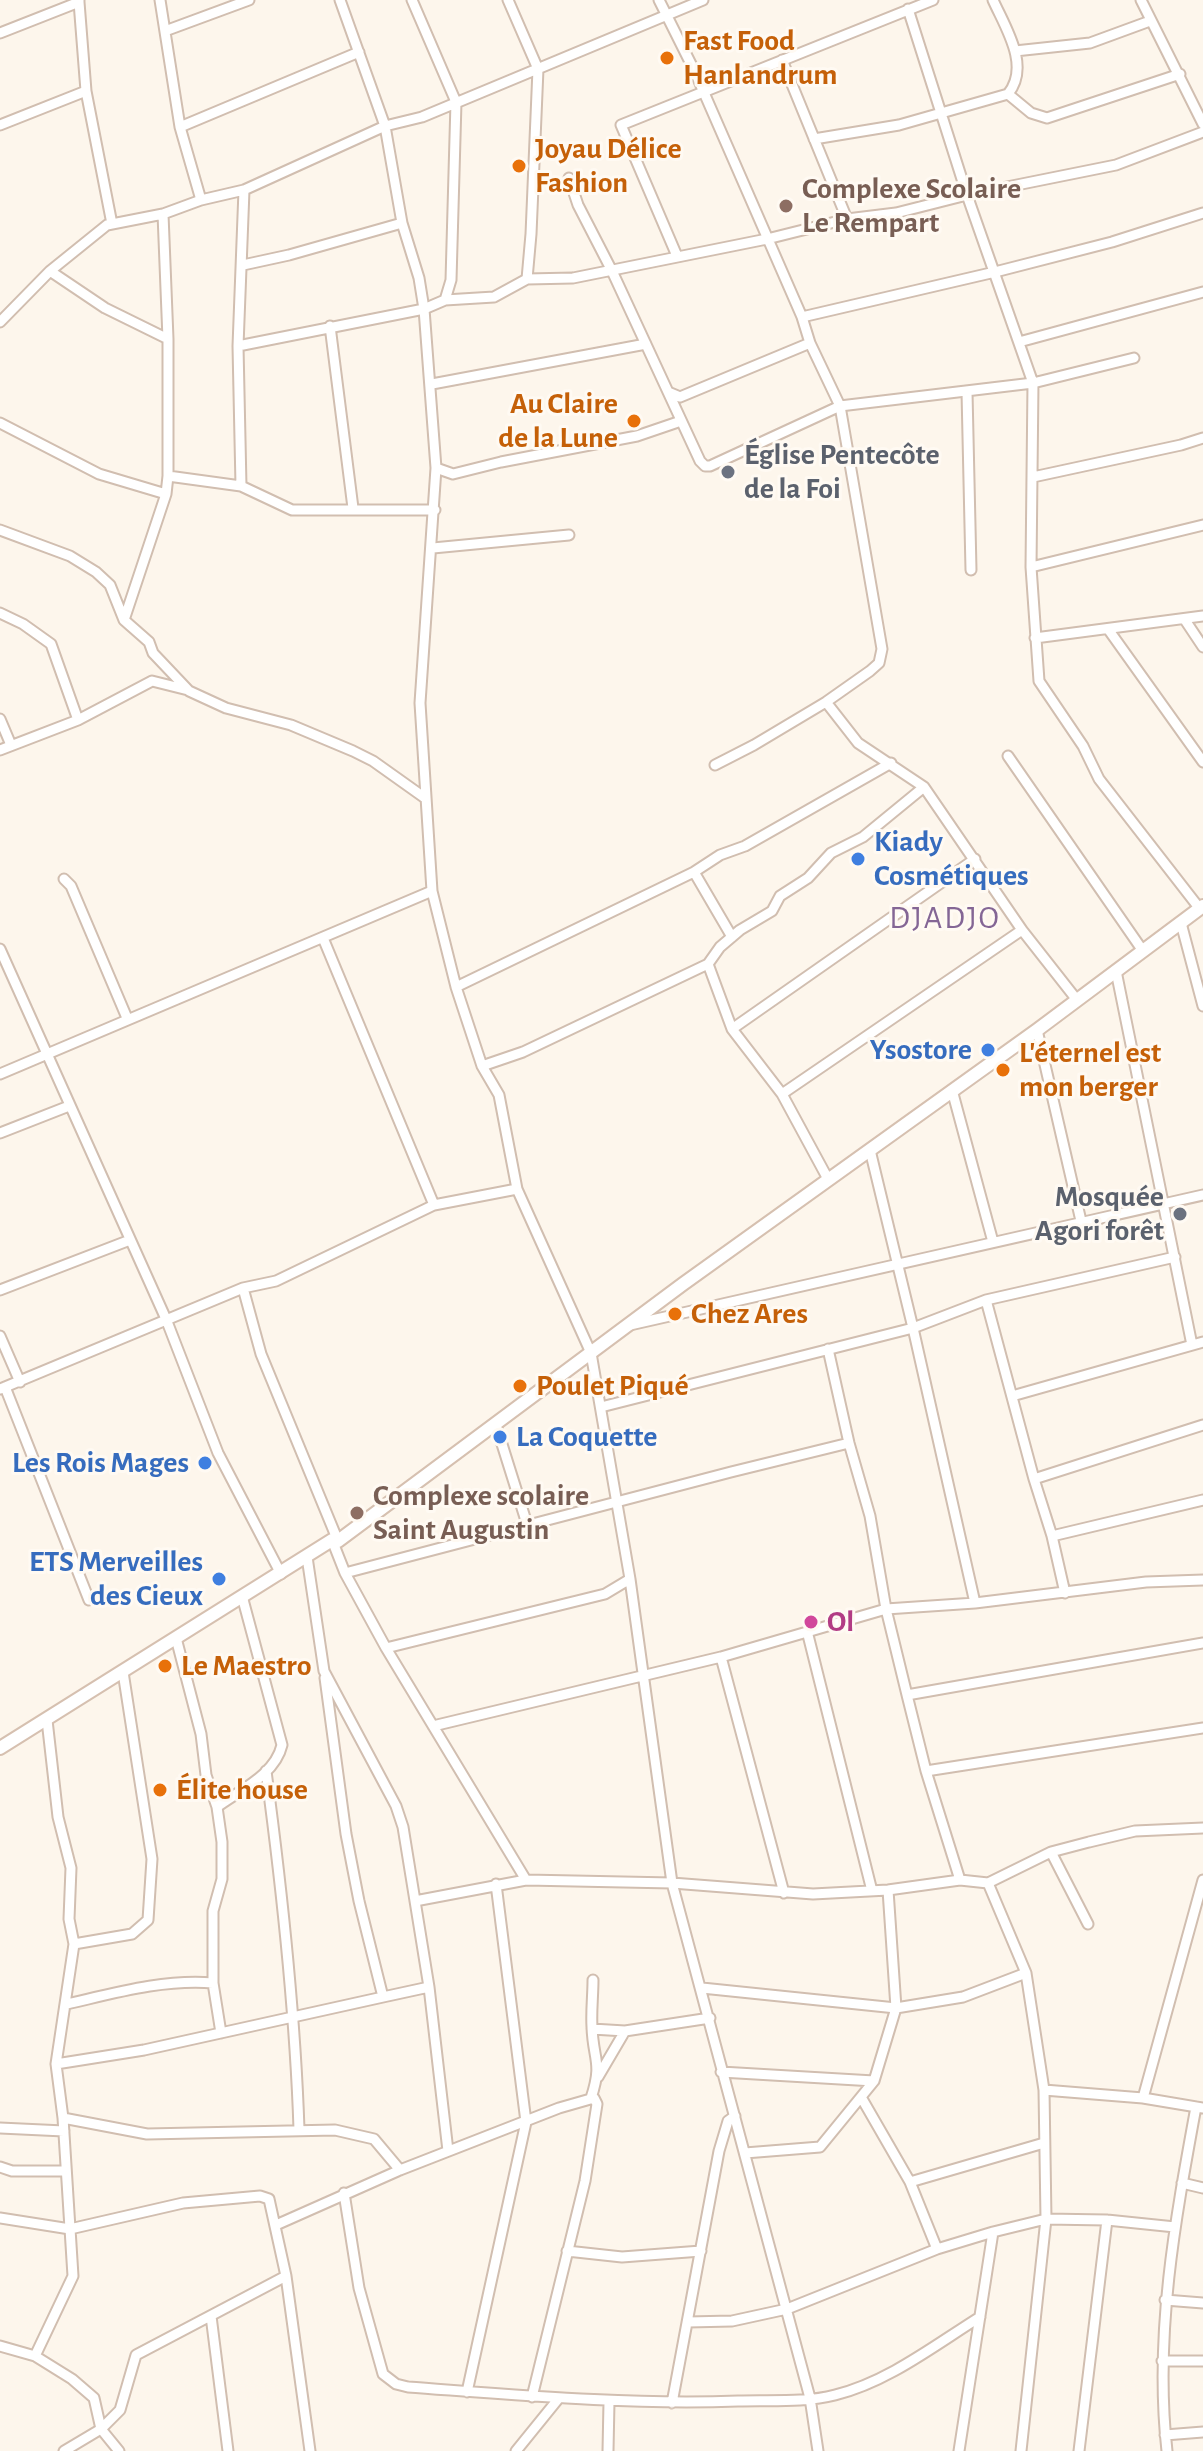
<!DOCTYPE html>
<html>
<head>
<meta charset="utf-8">
<style>
	body { margin:0 }
	canvas { display:block; background:#fdf6ec }
</style>
</head>
<body>
<canvas width="1203" height="2451"></canvas>
<script>
const ctx = document.querySelector('canvas').getContext('2d');
ctx.lineJoin = 'round';
function stroke(path, color, width, dash) { ctx.strokeStyle = color; ctx.lineWidth = width; ctx.lineCap = dash ? 'butt' : 'round'; ctx.setLineDash(dash || []); ctx.stroke(path); }
function label(font, color, halo, rows, align = 'center') {
  ctx.font = font + ' "Alegreya Sans",sans-serif'; ctx.lineWidth = 6; ctx.setLineDash([]); ctx.textBaseline = 'middle'; ctx.strokeStyle = halo; ctx.fillStyle = color; for (const [text, x, y, turn = 0] of rows) {
    ctx.save(); ctx.translate(x, y); ctx.rotate((+turn || 0) * Math.PI / 180); ctx.textAlign = isNaN(turn) ? turn : align; if (halo) ctx.strokeText(text, 0, 0); ctx.fillText(text, 0, 0); ctx.restore();
  }
}
const street = new Path2D(`
	M 160,0 L 180,127 L 201,200
	M 340,0 L 385,126 L 402,223 L 419,278 L 424,309 L 436,468 L 420,703 L 432,891 L 456,987 L 482,1066 L 499,1095 L 517,1189 L 591,1353 L 630,1579 L 672,1883 L 810,2398 L 818,2451
	M 412,0 L 456,102 L 451,280 L 445,300
	M 508,0 L 538,69 L 531,234 L 527,279
	M 659,0 L 695,72 L 802,317 L 810,343 L 840,406 L 882,649 L 879,663 L 870,671 L 826,702 L 754,745 L 715,765
	M 1141,0 L 1203,124
	M 79,2 L 86,91 L 112,224
	M 908,9 L 967,195 L 1033,383 L 1031,567 L 1039,681 L 1083,746 L 1099,779 L 1200,909
	M 165,31 L 249,0
	M 0,33 L 79,2 L 79,0
	M 1015,51 L 1090,43 L 1150,21
	M 782,60 L 847,219
	M 1008,94 L 1031,113 L 1047,118 L 1180,74
	M 0,125 L 86,91
	M 180,127 L 359,52
	M 814,139 L 899,125 L 1008,94 C 1031,66 1005,27 993,0
	M 569,178 L 578,205 L 612,271 L 700,461 L 705,466 L 710,466 L 840,406 L 1033,383 L 1134,358
	M 677,256 L 621,125 L 933,0
	M 243,265 L 289,255 L 402,223
	M 50,271 L 105,308 L 168,339
	M 802,317 L 995,272 L 1112,242 L 1203,213
	M 0,322 L 50,271 L 107,225 L 163,214 L 201,200 L 244,190 L 385,126 L 422,117 L 703,0
	M 330,326 L 353,508
	M 1019,342 L 1203,292
	M 238,346 L 424,309 L 445,300 L 494,297 L 527,279 L 573,278 L 767,239 L 847,219 L 896,213 L 967,195 L 1116,165 L 1203,132
	M 432,384 L 646,344
	M 668,392 L 680,397 L 810,343
	M 967,392 L 971,570
	M 0,423 L 99,474 L 166,494
	M 436,468 L 453,474 L 501,462 L 637,436 L 681,421
	M 168,476 L 241,486 L 292,510 L 435,510
	M 1033,477 L 1181,445 L 1203,438
	M 241,486 L 238,346 L 244,190
	M 0,530 L 70,556 L 96,572 L 110,585 L 124,620 L 149,642 L 153,653 L 189,691 L 226,708 L 291,725 L 353,751 L 373,761 L 425,798
	M 433,548 L 569,535
	M 1031,567 L 1203,525
	M 0,613 L 23,624 L 51,644 L 78,720
	M 124,620 L 166,494 L 168,476 L 168,339 L 163,214
	M 1185,620 L 1203,647
	M 1108,629 L 1203,762
	M 1035,638 L 1203,616
	M 826,702 L 858,743 L 924,787 L 1022,930 L 1077,1000
	M 0,719 L 11,745
	M 0,750 L 78,720 L 152,681 L 188,690
	M 1008,756 L 1143,951
	M 694,872 L 732,937
	M 64,879 L 71,886 L 127,1018
	M 1181,923 L 1203,1006
	M 323,938 L 434,1205
	M 0,949 L 166,1319 L 218,1453 L 281,1574
	M 708,964 L 732,1029 L 782,1094 L 828,1179
	M 1116,971 L 1192,1345
	M 456,987 L 694,872 L 720,855 L 745,846 L 891,763
	M 732,1029 L 975,859
	M 1037,1030 L 1081,1221
	M 482,1066 L 523,1052 L 708,964 L 720,947 L 740,930 L 772,911 L 780,896 L 808,878 L 831,853 L 863,837 L 924,787
	M 0,1074 L 432,891
	M 952,1090 L 993,1242
	M 782,1094 L 1022,930
	M 0,1133 L 69,1106
	M 870,1150 L 913,1328 L 975,1603
	M 243,1288 L 261,1354 L 338,1541
	M 0,1290 L 130,1240
	M 986,1300 L 1034,1479 L 1052,1536 L 1065,1593
	M 630,1325 L 1203,1195
	M 0,1336 L 20,1382
	M 828,1349 L 849,1443 L 870,1516 L 886,1609 L 907,1695 L 926,1771 L 960,1880
	M 5,1387 L 89,1600
	M 0,1389 L 243,1288 L 276,1281 L 434,1205 L 517,1189
	M 1012,1396 L 1203,1342
	M 601,1407 L 913,1328 L 986,1300 L 1175,1257
	M 496,1425 L 527,1524
	M 1034,1479 L 1203,1425
	M 1052,1536 L 1203,1500
	M 332,1540 L 345,1573 L 386,1648 L 526,1880
	M 307,1557 L 324,1671 L 396,1806 L 403,1827 L 429,1987 L 448,2151
	M 345,1573 L 731,1472 L 849,1443
	M 807,1631 L 872,1891
	M 176,1638 L 201,1734 L 206,1775 L 217,1807 L 222,1842 L 222,1879 L 213,1911 L 213,1983 L 221,2033
	M 386,1648 L 605,1594 L 630,1579
	M 721,1657 L 784,1893
	M 325,1678 L 346,1834 L 359,1901 L 383,1997 L 429,1987
	M 907,1695 L 1203,1643
	M 433,1726 L 721,1657 L 886,1609 L 975,1603 L 1146,1582 L 1203,1580
	M 266,1771 C 282,1890 295,2009 299,2129
	M 926,1771 L 1203,1728
	M 217,1807 C 240,1790 275,1775 282,1745 L 242,1596
	M 1051,1852 L 1088,1924
	M 988,1883 L 1026,1973 L 1044,2090 L 1046,2219 L 1021,2451
	M 415,1901 L 526,1880 L 672,1883 L 813,1894 L 888,1890 L 960,1880 L 988,1883 L 1051,1852 L 1089,1842 L 1135,1831 L 1203,1828
	M 74,1944 L 132,1934 L 148,1920 L 152,1859 L 123,1672
	M 702,1988 L 896,2008 L 963,1997 L 1026,1973
	M 67,2004 C 115,1993 163,1979 213,1983
	M 592,2029 L 625,2031 L 710,2018
	M 56,2064 L 144,2050 L 383,1997
	M 721,2072 L 874,2081
	M 598,2077 L 625,2031
	M 1044,2090 L 1143,2098 L 1203,2108
	M 861,2097 L 910,2182 L 937,2249
	M 591,2098 C 603,2062 593,2060 592,2027 C 591,2011 593,1996 593,1980
	M 1143,2098 L 1203,1880
	M 63,2118 L 147,2134 L 335,2130 L 374,2139 L 400,2170
	M 0,2128 L 64,2131
	M 745,2153 L 820,2147 L 874,2081 L 896,2008 L 888,1890
	M 0,2167 L 12,2171 L 66,2171
	M 910,2182 L 1044,2143
	M 1182,2183 L 1203,2188
	M 344,2193 L 359,2288 L 383,2374 L 396,2384 L 408,2387 C 518,2395 627,2405 738,2401 C 769,2400 805,2403 835,2395 C 888,2382 935,2345 980,2317
	M 0,2218 L 70,2229 L 183,2203 L 260,2196 L 269,2199 L 286,2276 L 310,2451
	M 276,2225 L 400,2170 L 559,2108 L 594,2098 L 597,2104 L 585,2181 L 532,2397
	M 567,2251 L 622,2257 L 701,2251
	M 1165,2300 L 1203,2303
	M 211,2316 L 228,2451
	M 688,2322 L 732,2321 L 787,2309 L 937,2249 L 993,2232 L 1046,2219 L 1107,2220 L 1175,2227
	M 0,2346 L 35,2356 L 72,2379 L 94,2398 L 101,2429 L 119,2451
	M 35,2356 L 73,2276 L 63,2118 L 56,2064 L 74,1944 L 69,1919 L 71,1868 L 58,1817 L 47,1720
	M 1162,2361 L 1203,2361
	M 467,2392 L 526,2122 L 496,1884
	M 672,2403 L 719,2151 L 728,2121 L 735,2116
	M 1165,2435 L 1203,2432
	M 64,2451 L 101,2429 L 120,2410 L 136,2355 L 286,2276
	M 516,2451 L 559,2398
	M 608,2451 L 609,2402
	M 959,2451 L 993,2232
	M 1079,2451 L 1107,2220
	M 1167,2451 C 1154,2335 1175,2221 1196,2107`);
const secondary = new Path2D(`
	M 0,1748 L 332,1540 L 338,1541 L 683,1284 L 1037,1030 L 1203,906`);
const markers = [
	[667,58,8,"#e8710a"],
	[519,166,8,"#e8710a"],
	[786,206,8,"#8d6e63"],
	[634,421,8,"#e8710a"],
	[728,472,8,"#6b7280"],
	[858,859,8,"#3f7fe0"],
	[988,1050,8,"#3f7fe0"],
	[1003,1070,8,"#e8710a"],
	[1180,1214,8,"#6b7280"],
	[675,1314,8,"#e8710a"],
	[520,1386,8,"#e8710a"],
	[500,1437,8,"#3f7fe0"],
	[205,1463,8,"#3f7fe0"],
	[357,1513,8,"#8d6e63"],
	[219,1579,8,"#3f7fe0"],
	[811,1622,8,"#d1479c"],
	[165,1666,8,"#e8710a"],
	[160,1790,8,"#e8710a"]
];
const foodNames = [
	["Fast Food",683,41],
	["Hanlandrum",683,75],
	["Joyau Délice",535,149],
	["Fashion",535,183],
	["Au Claire",618,404,"right"],
	["de la Lune",618,438,"right"],
	["L'éternel est",1019,1053],
	["mon berger",1019,1087],
	["Chez Ares",691,1314],
	["Poulet Piqué",536,1386],
	["Le Maestro",181,1666],
	["Élite house",176,1790]
];
const educationNames = [
	["Complexe Scolaire",802,189],
	["Le Rempart",802,223],
	["Complexe scolaire",373,1496],
	["Saint Augustin",373,1530]
];
const worshipNames = [
	["Église Pentecôte",744,455],
	["de la Foi",744,489],
	["Mosquée",1164,1197,"right"],
	["Agori forêt",1164,1231,"right"]
];
const shopNames = [
	["Kiady",874,842,"left"],
	["Cosmétiques",874,876,"left"],
	["Ysostore",972,1050],
	["La Coquette",516,1437,"left"],
	["Les Rois Mages",189,1463],
	["ETS Merveilles",203,1562],
	["des Cieux",203,1596]
];
const hotelNames = [
	["Ol",827,1622]
];
const neighbourhoodNames = [
	["DJADJO",945,918]
];
stroke(street, '#d1beb0', 13);
stroke(secondary, '#d6c0b0', 16);
stroke(street, '#fff', 9);
stroke(secondary, '#fff', 12);
for (const [x, y, r, color] of markers) { const dot = new Path2D(); dot.arc(x, y, r, 0, 2 * Math.PI); ctx.fillStyle = color; ctx.fill(dot); stroke(dot, '#fffaf3', 3); }
label('bold 30px', '#c56008', '#fffaf3', foodNames, 'left');
label('bold 30px', '#785e54', '#fffaf3', educationNames, 'left');
label('bold 30px', '#5b616d', '#fffaf3', worshipNames, 'left');
label('bold 30px', '#366cbe', '#fffaf3', shopNames, 'right');
label('bold 30px', '#b23c85', '#fffaf3', hotelNames, 'left');
ctx.letterSpacing = '2px';
label('32px', '#846695', '#fffaf3', neighbourhoodNames);
ctx.letterSpacing = '0px';
</script>
</body>
</html>
